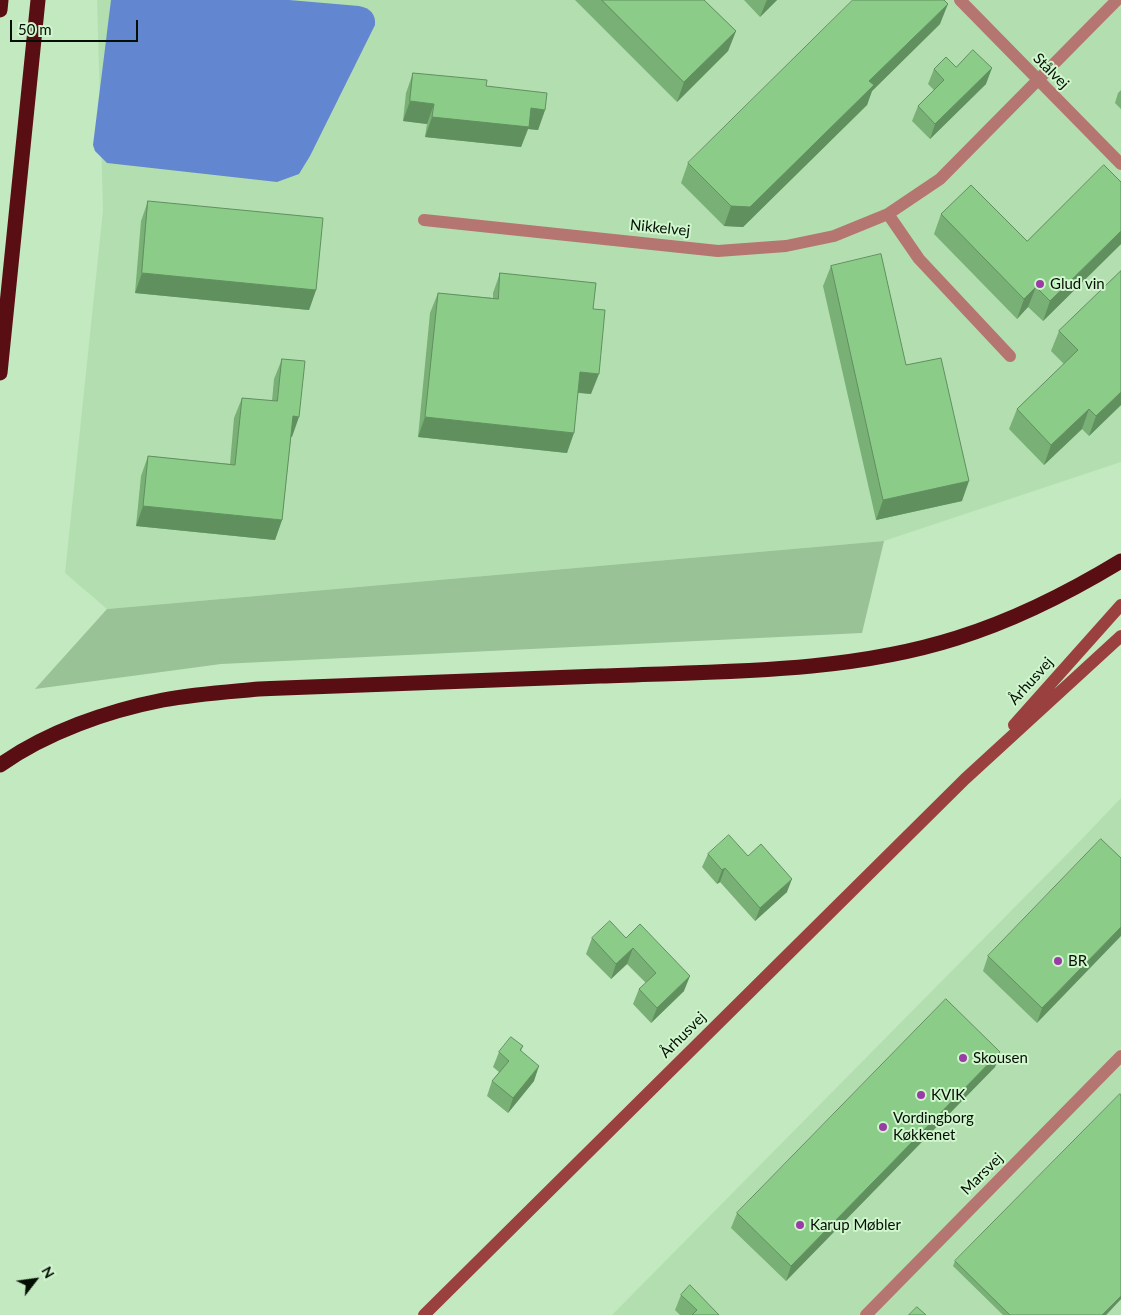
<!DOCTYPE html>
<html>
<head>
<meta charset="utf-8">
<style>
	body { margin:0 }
	#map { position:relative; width:1121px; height:1315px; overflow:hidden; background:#c3e9c0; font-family:Lato,sans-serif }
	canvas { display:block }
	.north { position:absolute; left:10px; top:1255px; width:50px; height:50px; -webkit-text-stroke:4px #d0f6cd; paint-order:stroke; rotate:60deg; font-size:14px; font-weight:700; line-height:20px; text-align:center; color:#040f04 }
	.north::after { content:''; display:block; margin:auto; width:18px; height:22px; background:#040f04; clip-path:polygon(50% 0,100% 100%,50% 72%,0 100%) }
	.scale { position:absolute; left:10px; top:20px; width:128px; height:22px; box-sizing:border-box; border:2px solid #040f04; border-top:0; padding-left:6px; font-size:15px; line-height:18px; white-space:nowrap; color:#040f04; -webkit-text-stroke:4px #d0f6cd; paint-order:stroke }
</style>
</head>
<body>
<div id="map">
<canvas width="1121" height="1315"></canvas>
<div class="north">N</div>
<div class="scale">50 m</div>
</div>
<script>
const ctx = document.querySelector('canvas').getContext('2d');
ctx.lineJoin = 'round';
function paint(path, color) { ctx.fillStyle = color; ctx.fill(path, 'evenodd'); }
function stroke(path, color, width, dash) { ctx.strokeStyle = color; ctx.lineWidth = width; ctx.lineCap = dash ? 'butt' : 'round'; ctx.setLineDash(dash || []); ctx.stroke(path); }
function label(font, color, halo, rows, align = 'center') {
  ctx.font = font + ' Lato,sans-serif'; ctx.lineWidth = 4; ctx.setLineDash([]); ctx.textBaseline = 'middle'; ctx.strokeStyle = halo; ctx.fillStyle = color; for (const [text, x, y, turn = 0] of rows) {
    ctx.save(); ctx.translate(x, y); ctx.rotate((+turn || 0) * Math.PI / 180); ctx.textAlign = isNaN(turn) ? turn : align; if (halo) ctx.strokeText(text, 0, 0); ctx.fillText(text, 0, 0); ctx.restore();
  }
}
const built = new Path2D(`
	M 97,0 L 1121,0 L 1121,462 L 884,541 L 107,609 L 65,573 L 103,210 Z
	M 1121,798 L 1121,1315 L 612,1315 L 1082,839 Z`);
const green = new Path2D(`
	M 884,541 L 862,633 L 221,664 L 35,689 L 107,609 Z`);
const water = new Path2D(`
	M 111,0 L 289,0 L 359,6 C 370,8 376,14 375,25 L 310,156 L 299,174 L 277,182 L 107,163 L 95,151 L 93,145 Z`);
const minor = new Path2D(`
	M 960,0 L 1121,164
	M 888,214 L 919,259 L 1010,356
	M 424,220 L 718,251 L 786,246 L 834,236 L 888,214 L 940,179 L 1117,0
	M 866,1315 L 1121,1056`);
const secondary = new Path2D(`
	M 1014,725 L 1121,605
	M 424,1315 L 965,779 L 1121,636`);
const motorway = new Path2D(`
	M 0,10 L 1,0
	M 0,373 L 38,0
	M 0,765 C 47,732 107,711 163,700 C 195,694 227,692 259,689 C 373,685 487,680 600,676 C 718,671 844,674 957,638 C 1015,620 1070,592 1121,561`);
const wall = new Path2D(`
	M 575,0 L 704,0 L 736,31 L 728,51 L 677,102 Z
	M 744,0 L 777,0 L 760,17 Z
	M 940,24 L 872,91 L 867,105 L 743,227 L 724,226 L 681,183 L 688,163 Z
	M 956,67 L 986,84 L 930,139 L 912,121 L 918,106 L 934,90 L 928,84 L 934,69 Z
	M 413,73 L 486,86 L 545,110 L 538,130 L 528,129 L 521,147 L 425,137 L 427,124 L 403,121 L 406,93 Z
	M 1121,90 L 1121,109 L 1115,103 L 1118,93 Z
	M 1121,182 L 1121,244 L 1043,321 L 1028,307 L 1017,319 L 934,234 L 941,214 L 1027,241 Z
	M 148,201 L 316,290 L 309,310 L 135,293 L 141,221 Z
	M 831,266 L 906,365 L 962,501 L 876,520 L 823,286 Z
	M 1121,271 L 1121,405 L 1089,436 L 1082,429 L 1044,465 L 1009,429 L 1017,409 L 1064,364 L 1051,351 L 1059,331 Z
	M 500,273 L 593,309 L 591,394 L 578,393 L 567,453 L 418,437 L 430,313 L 438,293 L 493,298 L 493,293 Z
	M 282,359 L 292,437 L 291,437 L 282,520 L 275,540 L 136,526 L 141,476 L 148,456 L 230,464 L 234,418 L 242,398 L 272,401 L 274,379 Z
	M 708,854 L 748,856 L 787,892 L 755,921 L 720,882 L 717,884 L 702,867 Z
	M 1121,858 L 1037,1023 L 983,971 L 988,956 Z
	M 592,938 L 626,938 L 684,991 L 651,1023 L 633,1004 L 639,989 L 646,983 L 627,964 L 611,979 L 586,954 Z
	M 523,1046 L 521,1051 L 534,1081 L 508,1113 L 487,1096 L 492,1081 L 499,1072 L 493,1067 L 499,1052 Z
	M 1000,1052 L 995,1067 L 786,1281 L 731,1228 L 737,1213 Z
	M 955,1261 L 1121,1299 L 1106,1315 L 1003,1315 L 953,1266 Z
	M 681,1295 L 719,1315 L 680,1315 L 675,1310 Z`);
const shadedWall = new Path2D(`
	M 767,0 L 777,0 L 760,17 L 766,2 Z
	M 948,4 L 940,24 L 872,91 L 867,105 L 743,227 L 724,226 L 731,206 L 869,81 Z
	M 736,31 L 728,51 L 677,102 L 684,82 Z
	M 992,68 L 986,84 L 930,139 L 935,124 Z
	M 410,101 L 434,104 L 427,124 L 403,121 Z
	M 531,108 L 545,110 L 538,130 L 528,129 L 521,147 L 425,137 L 432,117 Z
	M 1121,231 L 1121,244 L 1043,321 L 1050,301 Z
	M 142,273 L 316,290 L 309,310 L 135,293 Z
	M 1036,287 L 1028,307 L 1017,319 L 1024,299 Z
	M 580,372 L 599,374 L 591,394 L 573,392 Z
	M 1121,392 L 1121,405 L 1089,436 L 1096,416 Z
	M 1089,409 L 1082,429 L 1044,465 L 1051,445 Z
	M 293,416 L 299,417 L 292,437 L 286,436 Z
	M 425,417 L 574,433 L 567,453 L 418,437 Z
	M 969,481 L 962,501 L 876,520 L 883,500 Z
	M 143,506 L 282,520 L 275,540 L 136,526 Z
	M 725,868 L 720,882 L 717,884 L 722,870 Z
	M 792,879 L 787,892 L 755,921 L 760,908 Z
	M 1121,927 L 1121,936 L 1037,1023 L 1042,1008 Z
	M 633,948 L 627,964 L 611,979 L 616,964 Z
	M 690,976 L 684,991 L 651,1023 L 657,1008 Z
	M 1000,1052 L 995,1067 L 786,1281 L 791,1266 Z
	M 539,1066 L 534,1081 L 508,1113 L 513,1098 Z
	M 1121,1296 L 1121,1299 L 1106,1315 L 1102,1315 Z`);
const building = new Path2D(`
	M 602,0 L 704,0 L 736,31 L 684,82 Z
	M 853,0 L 944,0 L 948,4 L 869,81 L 874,85 L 750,207 L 731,206 L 688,163 Z
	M 973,50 L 992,68 L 935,124 L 918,106 L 944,80 L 934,69 L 946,57 L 956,67 Z
	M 413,73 L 487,80 L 486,86 L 547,93 L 545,110 L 531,108 L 529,127 L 432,117 L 434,104 L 410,101 Z
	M 1104,165 L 1121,182 L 1121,231 L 1050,301 L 1036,287 L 1024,299 L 941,214 L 971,185 L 1027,241 Z
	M 148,201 L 323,218 L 316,290 L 142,273 Z
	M 881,254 L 906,365 L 941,358 L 969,481 L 883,500 L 831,266 Z
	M 1121,271 L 1121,392 L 1096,416 L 1089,409 L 1051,445 L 1017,409 L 1078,350 L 1059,331 Z
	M 500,273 L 596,283 L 593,309 L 605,310 L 599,374 L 580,372 L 574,433 L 425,417 L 438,293 L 498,299 Z
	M 282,359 L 305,361 L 299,417 L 293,416 L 282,520 L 143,506 L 148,456 L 235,465 L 242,398 L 277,401 Z
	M 729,835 L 748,856 L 761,844 L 792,879 L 760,908 L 725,868 L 722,870 L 708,854 Z
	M 1101,839 L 1121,858 L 1121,927 L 1042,1008 L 988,956 Z
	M 610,921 L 626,938 L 640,924 L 690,976 L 657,1008 L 639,989 L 656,973 L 633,948 L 616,964 L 592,938 Z
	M 946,999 L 1000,1052 L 791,1266 L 737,1213 Z
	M 511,1037 L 523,1046 L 520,1050 L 539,1066 L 513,1098 L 492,1081 L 509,1061 L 499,1052 Z
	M 1120,1094 L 1121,1096 L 1121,1296 L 1102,1315 L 1010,1315 L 955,1261 Z
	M 690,1285 L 719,1315 L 692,1315 L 697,1310 L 681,1295 Z
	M 917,1307 L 926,1315 L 909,1315 Z`);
const markers = [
	[1040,284,5,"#9a3ca5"],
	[1058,961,5,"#9a3ca5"],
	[963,1058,5,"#9a3ca5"],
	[921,1095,5,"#9a3ca5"],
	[883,1127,5,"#9a3ca5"],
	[800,1225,5,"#9a3ca5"]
];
const streetNames = [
	["Stålvej",1051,71,45],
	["Nikkelvej",660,228,6],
	["Århusvej",1031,681,-48],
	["Århusvej",683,1035,-45],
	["Marsvej",982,1174,-45]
];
const poiNames = [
	["Glud vin",1050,284],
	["BR",1068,961],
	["Skousen",973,1058],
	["KVIK",931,1095],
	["Vordingborg",893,1118],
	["Køkkenet",893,1135],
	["Karup Møbler",810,1225]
];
paint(built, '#b3dfb0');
paint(green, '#99c297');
paint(water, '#6286cf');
stroke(minor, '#b57672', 12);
stroke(secondary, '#9a4140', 12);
stroke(motorway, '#590e13', 15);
paint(wall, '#78b075');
paint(shadedWall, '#61905f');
paint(building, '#8bcd88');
stroke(building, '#61905f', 1);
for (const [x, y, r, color] of markers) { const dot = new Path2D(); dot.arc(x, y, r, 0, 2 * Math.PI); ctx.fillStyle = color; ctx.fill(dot); stroke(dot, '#d0f6cd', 2); }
label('15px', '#040f04', '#d0f6cd', streetNames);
label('15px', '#040f04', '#d0f6cd', poiNames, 'left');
</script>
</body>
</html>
